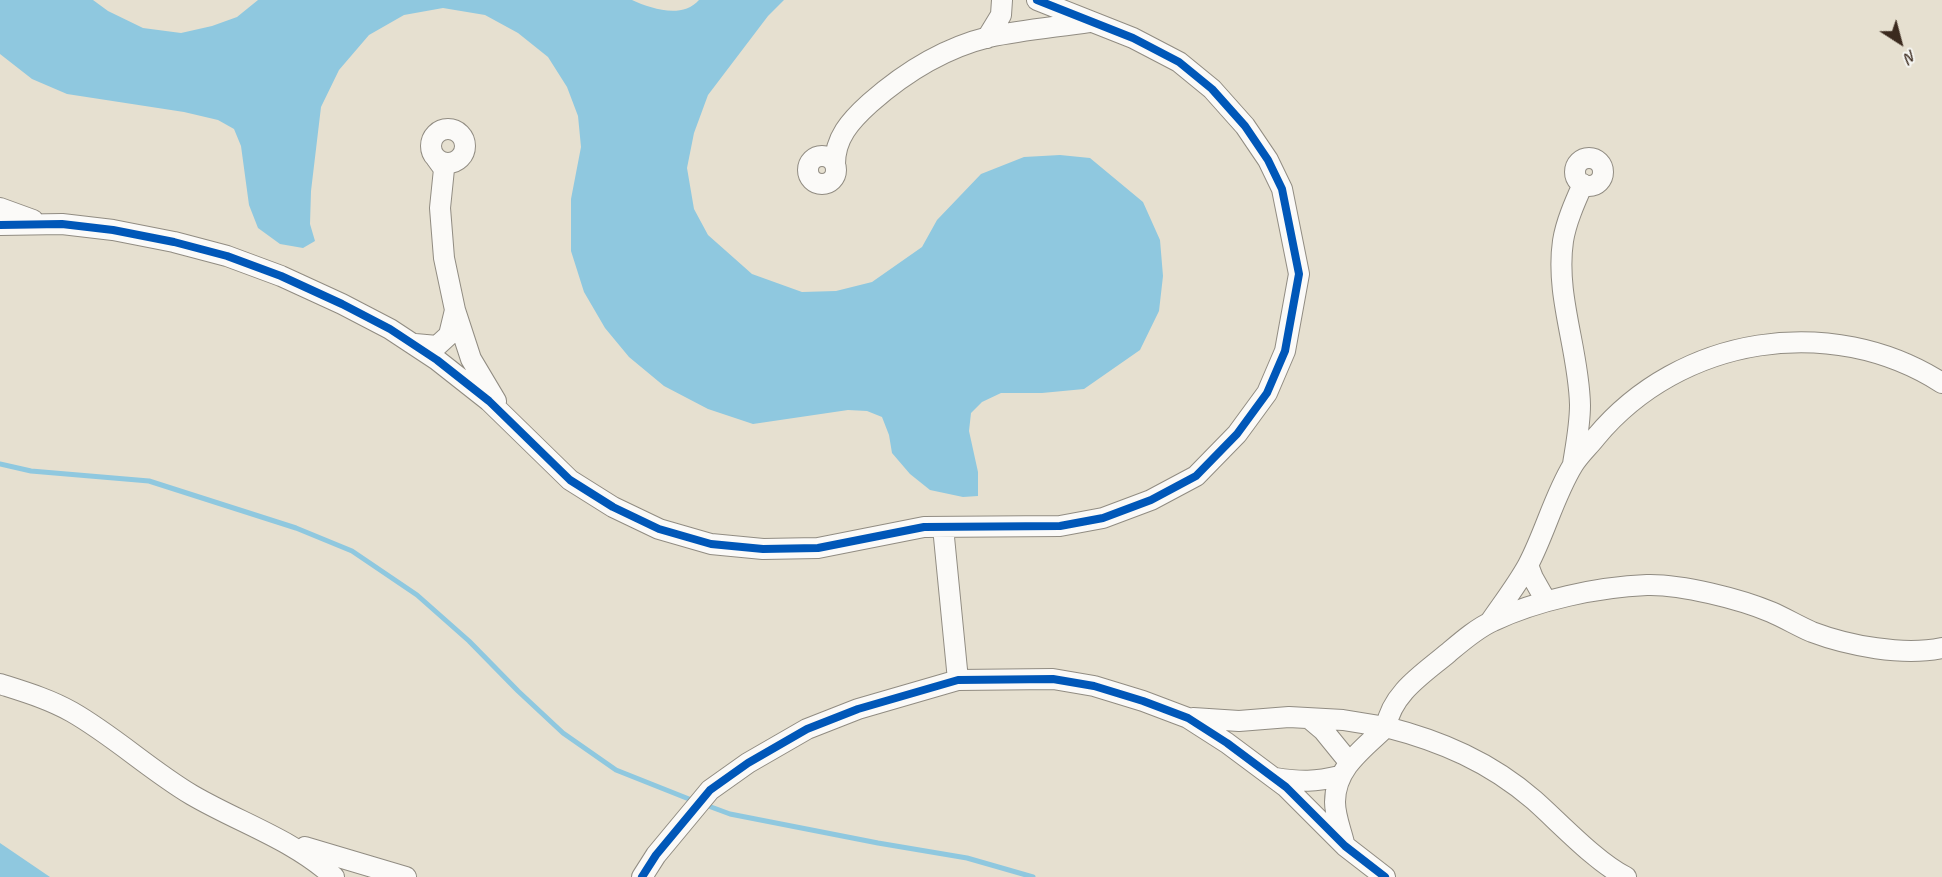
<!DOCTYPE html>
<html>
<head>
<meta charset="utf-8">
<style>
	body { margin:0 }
	#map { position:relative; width:1942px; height:877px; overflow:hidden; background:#e6e0d0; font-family:Caveat,sans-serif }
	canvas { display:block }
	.north { position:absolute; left:1870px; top:12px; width:60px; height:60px; -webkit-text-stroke:4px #f6f6f2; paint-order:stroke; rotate:144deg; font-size:16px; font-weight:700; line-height:24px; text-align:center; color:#3b2a1e }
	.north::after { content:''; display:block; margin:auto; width:21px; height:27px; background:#3b2a1e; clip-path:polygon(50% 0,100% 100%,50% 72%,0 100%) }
</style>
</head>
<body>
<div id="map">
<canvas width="1942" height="877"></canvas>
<div class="north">N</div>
</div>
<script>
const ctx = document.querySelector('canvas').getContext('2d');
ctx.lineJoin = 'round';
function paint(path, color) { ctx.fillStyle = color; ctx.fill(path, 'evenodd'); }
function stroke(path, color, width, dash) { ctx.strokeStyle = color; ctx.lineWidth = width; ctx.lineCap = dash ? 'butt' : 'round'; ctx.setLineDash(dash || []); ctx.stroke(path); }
const water = new Path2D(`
	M 0,0 L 93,0 L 108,11 L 143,28 L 181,33 L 212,26 L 237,17 L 258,0 L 632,0 C 652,9 682,19 699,0 L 784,0 L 768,16 L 708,95 L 694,133 L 687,168 L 694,209 L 708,235 L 752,274 L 802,292 L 836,291 L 872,282 L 922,247 L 937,220 L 981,174 L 1024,157 L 1060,155 L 1090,158 L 1143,202 L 1160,240 L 1163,276 L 1159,311 L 1140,350 L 1084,389 L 1042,393 L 1001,393 L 982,402 L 971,413 L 969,431 L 978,472 L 978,496 L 963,497 L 930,490 L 910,474 L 892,453 L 889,435 L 882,417 L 867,411 L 848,410 L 753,424 L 708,409 L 664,386 L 629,357 L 605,328 L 584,292 L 571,251 L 571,199 L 581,147 L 578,116 L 567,87 L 548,57 L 518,33 L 485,15 L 443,8 L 404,15 L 369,35 L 339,70 L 321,107 L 311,191 L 310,224 L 315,241 L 303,248 L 280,244 L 258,228 L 249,205 L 241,146 L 234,129 L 218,120 L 184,112 L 67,94 L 32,79 L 0,54 Z
	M 0,843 L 50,877 L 0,877 Z`);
const stream = new Path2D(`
	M 0,464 L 31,471 L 149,481 L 296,528 L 352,551 L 417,595 L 469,641 L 518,691 L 563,733 L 616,770 L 694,801
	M 703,804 L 730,814 L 878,843 L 967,858 L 1033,877`);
const minor = new Path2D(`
	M 987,38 L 1001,15 L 1002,0
	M431 146a17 17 0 1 1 34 0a17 17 0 1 1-34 0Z
	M808 170a14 14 0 1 1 28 0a14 14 0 1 1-28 0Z
	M 436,158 L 444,169 L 440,208 L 444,258 L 455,310 L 471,359 L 496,401
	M1575 172a14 14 0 1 1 28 0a14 14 0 1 1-28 0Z
	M 835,164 C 835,138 850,121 870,103 C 904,73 944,48 989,37 C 1022,30 1056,27 1089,22
	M 0,208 L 33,220
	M 0,225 L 62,224 L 113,230 L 174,242 L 227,256 L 281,276 L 342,304 L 390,329 L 437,360 L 489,401 L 570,480 L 613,507 L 659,529 L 711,544 L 763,549 L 818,548 L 924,527 L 1060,526 L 1103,518 L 1151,500 L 1196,476 L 1237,434 L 1267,393 L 1285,351 L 1299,274 L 1282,189 L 1268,160 L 1245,126 L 1212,89 L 1179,62 L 1133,38 L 1037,0
	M 415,344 L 437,346 L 449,335 L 455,310
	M 1573,464 C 1576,445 1580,425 1580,405 C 1579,350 1555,296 1563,241 C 1566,222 1575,202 1583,184
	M 943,527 L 958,680
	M 1528,565 L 1533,578 L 1546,601
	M 1490,622 C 1503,603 1517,585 1528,565 C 1545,533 1554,496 1573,465 C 1579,455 1589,446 1596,437 C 1680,336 1831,312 1942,383
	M 0,684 C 25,692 49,699 72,712 C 114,736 150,770 192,795 C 240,823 292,839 334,877
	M 1193,718 L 1239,721 L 1289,717 L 1343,720 L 1386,727 C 1392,693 1423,674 1448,653 C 1461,642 1477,628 1493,621 C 1537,600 1598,587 1647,585 C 1681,584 1740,599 1771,612 C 1785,618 1798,626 1812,632 C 1849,646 1903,656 1942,648
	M 1310,719 L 1323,730 L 1349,762
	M 1275,778 C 1301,782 1315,782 1340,776
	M 1344,843 C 1341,830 1335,816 1335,802 C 1335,768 1363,749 1386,727 C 1441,741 1490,762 1534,800 C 1560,823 1596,862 1626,877
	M 305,847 L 406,877
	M 642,877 L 656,855 L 710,790 L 748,763 L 807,729 L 858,709 L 958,680 L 1053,679 L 1094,686 L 1143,701 L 1188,718 L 1227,743 L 1286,787 L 1345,846 L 1385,877`);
const cycleway = new Path2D(`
	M 0,225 L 62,224 L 113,230 L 174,242 L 227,256 L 281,276 L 342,304 L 390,329 L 437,360 L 489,401 L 570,480 L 613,507 L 659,529 L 711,544 L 763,549 L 818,548 L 924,527 L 1060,526 L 1103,518 L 1151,500 L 1196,476 L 1237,434 L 1267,393 L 1285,351 L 1299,274 L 1282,189 L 1268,160 L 1245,126 L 1212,89 L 1179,62 L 1133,38 L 1037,0
	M 642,877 L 656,855 L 710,790 L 748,763 L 807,729 L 858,709 L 958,680 L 1053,679 L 1094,686 L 1143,701 L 1188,718 L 1227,743 L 1286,787 L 1345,846 L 1385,877`);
paint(water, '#8fc8df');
stroke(stream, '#8fc8df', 5);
stroke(minor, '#918c82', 22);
stroke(minor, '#fbfaf8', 20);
stroke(cycleway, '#0057b8', 8);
</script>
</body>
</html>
